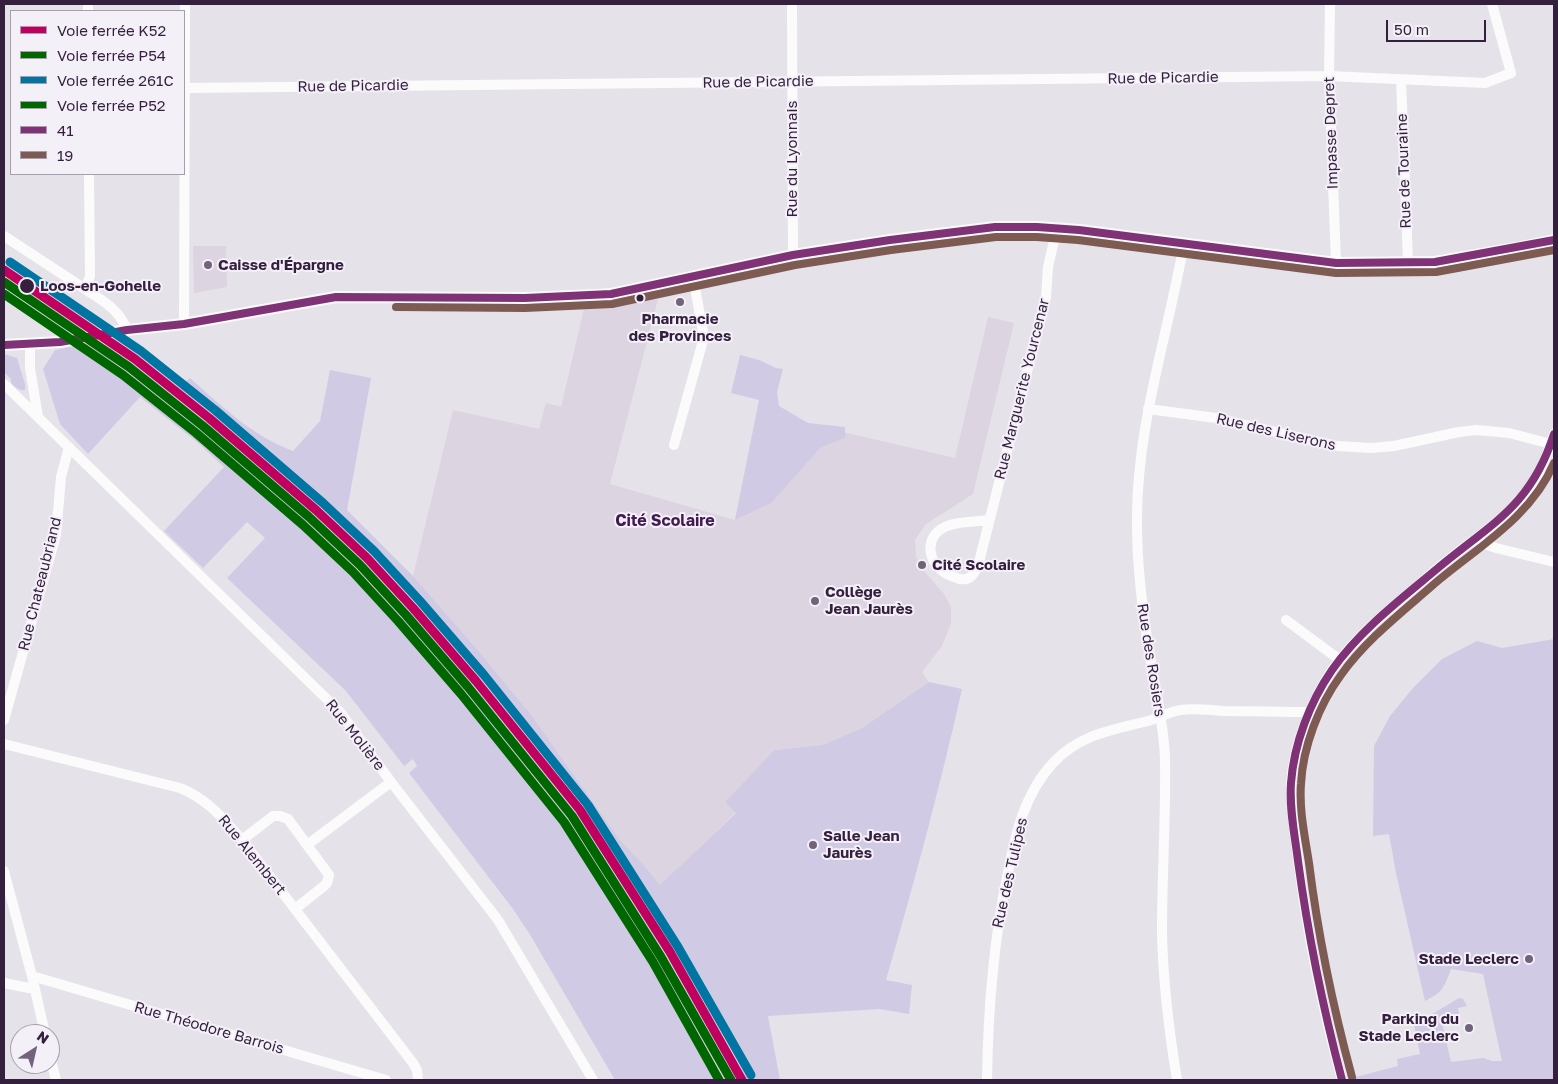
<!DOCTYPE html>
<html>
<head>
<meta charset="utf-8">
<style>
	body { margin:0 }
	#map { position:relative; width:1558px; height:1084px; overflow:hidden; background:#e6e2e9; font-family:"Golos Text",sans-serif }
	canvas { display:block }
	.frame { position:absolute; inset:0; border:5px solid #351f3e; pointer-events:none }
	.legend { position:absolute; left:10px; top:10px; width:175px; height:165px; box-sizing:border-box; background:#f4f0f8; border:1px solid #a89cae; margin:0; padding:6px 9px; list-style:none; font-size:15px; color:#351f3e }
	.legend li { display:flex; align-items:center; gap:10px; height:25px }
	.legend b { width:25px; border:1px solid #a89cae }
	.north { position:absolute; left:10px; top:1024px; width:50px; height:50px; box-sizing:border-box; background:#f4f0f8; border:1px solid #a89cae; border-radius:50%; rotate:35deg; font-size:14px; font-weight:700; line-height:20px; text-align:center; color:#351f3e }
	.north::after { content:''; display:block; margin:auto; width:18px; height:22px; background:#73637a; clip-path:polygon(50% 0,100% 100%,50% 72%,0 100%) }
	.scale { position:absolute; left:1386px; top:20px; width:100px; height:22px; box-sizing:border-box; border:2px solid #351f3e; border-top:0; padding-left:6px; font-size:15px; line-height:18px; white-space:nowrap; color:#351f3e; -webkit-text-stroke:4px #f4f0f8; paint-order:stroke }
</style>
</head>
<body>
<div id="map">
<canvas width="1558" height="1084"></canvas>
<div class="frame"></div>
<ul class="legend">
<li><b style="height:6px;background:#bf005f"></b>Voie ferrée K52</li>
<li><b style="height:6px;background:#060"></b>Voie ferrée P54</li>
<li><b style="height:6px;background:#0075a1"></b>Voie ferrée 261C</li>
<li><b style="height:6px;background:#060"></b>Voie ferrée P52</li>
<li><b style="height:6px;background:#7f3376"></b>41</li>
<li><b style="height:6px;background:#7d5a52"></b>19</li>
</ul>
<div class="north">N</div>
<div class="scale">50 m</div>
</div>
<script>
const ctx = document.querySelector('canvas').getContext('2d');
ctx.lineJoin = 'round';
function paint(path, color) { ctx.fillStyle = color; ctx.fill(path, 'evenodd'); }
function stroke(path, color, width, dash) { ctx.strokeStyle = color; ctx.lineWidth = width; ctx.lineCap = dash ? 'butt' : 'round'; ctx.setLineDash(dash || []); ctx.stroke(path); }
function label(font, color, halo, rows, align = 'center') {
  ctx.font = font + ' "Golos Text",sans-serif'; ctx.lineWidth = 4; ctx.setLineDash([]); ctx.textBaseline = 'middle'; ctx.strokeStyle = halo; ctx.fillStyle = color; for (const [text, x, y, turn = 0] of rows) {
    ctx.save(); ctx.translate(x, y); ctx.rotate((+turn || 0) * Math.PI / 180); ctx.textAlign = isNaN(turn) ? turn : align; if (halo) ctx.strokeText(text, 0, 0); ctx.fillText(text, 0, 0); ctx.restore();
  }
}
const built = new Path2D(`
	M 193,246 L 226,246 L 227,287 L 194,293 Z
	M 4,260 L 98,321 L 76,330 L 58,333 L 50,328 L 44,320 L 46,315 L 4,288 Z
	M 658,299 L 610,484 L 735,520 L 756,421 L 830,429 L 955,458 L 988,317 L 1014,323 L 973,494 L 926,524 L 915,540 L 916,556 L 922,569 L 944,594 L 951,607 L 951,623 L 942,646 L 922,672 L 929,682 L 862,728 L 823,745 L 774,750 L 725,802 L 736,812 L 660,886 L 643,864 L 620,840 L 532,716 L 477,649 L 413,576 L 453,410 L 539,429 L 546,403 L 561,407 L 584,309 Z
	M 123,341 L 182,384 L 262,452 L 352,533 L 421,605 L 475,667 L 551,760 L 622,863 L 676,950 L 747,1080 L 723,1080 L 697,1031 L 639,929 L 582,842 L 511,746 L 306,521 L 204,431 L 137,376 L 128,381 L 100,347 Z`);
const green = new Path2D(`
	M 93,342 L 100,347 L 128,381 L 137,376 C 223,446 309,518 385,599 C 520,743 634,905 723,1080 L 615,1080 L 529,933 L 513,909 L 409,773 L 417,766 L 413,759 L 404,766 L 346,691 L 227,578 L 265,538 L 247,522 L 203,568 L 164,531 L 224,467 L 197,442 L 140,397 L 88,454 L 60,424 L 43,369 L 55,350 Z
	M 4,354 L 17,358 L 25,384 L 25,390 C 19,391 15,387 11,383 L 11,379 L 4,372 Z
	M 740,355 L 759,360 L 776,368 L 783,369 L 777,392 L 779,406 L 808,423 L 845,427 L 845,438 L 821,447 L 771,503 L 735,520 L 759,400 L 731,393 Z
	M 330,370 L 371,378 L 347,510 L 413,576 L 477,649 L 532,716 L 620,840 L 643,864 L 660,885 L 736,813 L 725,802 L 774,750 L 823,745 L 862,728 L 929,682 L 962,689 C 940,787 914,883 886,980 L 912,985 L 909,1014 L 879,1009 L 768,1016 L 780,1080 L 747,1080 C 734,1053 718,1027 704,1000 C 610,829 492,671 353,534 C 299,482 240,433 182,384 L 190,378 C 223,407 251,435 293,451 L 320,421 Z
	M 1554,639 L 1554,1080 L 1353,1080 L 1352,1078 L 1398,1066 L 1397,1059 L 1420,1054 L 1414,1025 L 1459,998 L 1463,999 L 1467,1006 L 1458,1008 L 1459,1014 L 1441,1018 L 1451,1062 L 1483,1058 L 1492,1061 L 1502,1061 L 1483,974 L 1451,969 C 1444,988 1443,992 1425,1001 L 1396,873 L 1389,834 L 1373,836 L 1374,746 L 1390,716 L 1413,688 L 1442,659 L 1477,641 L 1502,648 Z`);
const minor = new Path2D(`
	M 88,4 L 88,11
	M 792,4 L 793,255
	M 1330,4 L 1329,76 L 1336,263
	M 1401,80 L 1408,262
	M 186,88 L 1329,76 L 1485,83 L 1511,73 L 1492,4
	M 89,174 L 90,276 L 85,289 C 103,301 119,309 127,330
	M 4,236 L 85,289
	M 184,324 L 185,4
	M 30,344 L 30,368 L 38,417
	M 4,384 L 340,712 L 391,782 L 498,920 L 593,1080
	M 1148,409 L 1216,418 L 1337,446 L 1371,448 L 1394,446 L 1459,432 L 1476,430 L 1509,433 L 1551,444
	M 674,445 L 704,337 L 693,277
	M 989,520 C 976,522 962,521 950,525 C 920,534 927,569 954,577 C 958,579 964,580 969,578 C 973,576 976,570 978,566 L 1046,297 L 1048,267 L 1057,228
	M 1474,540 L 1496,548 L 1554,562
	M 1286,620 L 1340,660
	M 4,720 L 56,535 L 61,477 L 69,447
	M 4,744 L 180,788 C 206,798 224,819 242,840 L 413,1063 L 417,1070 L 418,1080
	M 242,840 L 273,816 L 280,816 L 288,819 L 329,875 L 327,883 L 324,886 L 295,909
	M 307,845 L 391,782
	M 4,871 L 32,976 L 45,1034
	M 32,976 L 386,1080
	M 4,983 L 34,989
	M 50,1056 L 56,1080
	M 987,1080 C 988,1012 993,944 1007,877 C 1015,836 1024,794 1053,763 C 1080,734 1113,730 1148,721 C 1159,718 1170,711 1181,710 C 1194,708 1209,710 1223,711 C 1252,711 1281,712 1310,712
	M 1177,1080 C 1169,1031 1163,982 1162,932 C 1162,874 1166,816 1165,758 C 1164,726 1156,693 1151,662 C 1143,616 1137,569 1137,523 C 1136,427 1168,335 1184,243
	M 1342,1080 C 1322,1007 1307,933 1298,858 C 1295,834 1290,808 1291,783 C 1294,744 1311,702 1332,670 C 1360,630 1402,600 1438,568 C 1471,540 1512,517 1535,479 C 1544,465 1549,450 1554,434`);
const tertiary = new Path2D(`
	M 4,345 L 60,342 L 127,330 L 184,324 L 336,297 L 525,298 L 597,295 L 611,294 L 793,255 L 890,240 L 995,227 L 1037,227 L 1079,230 L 1336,263 L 1435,262 L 1516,248 L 1554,240`);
const bus1 = new Path2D(`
	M 4,345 L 60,342 L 127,330 L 184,324 L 336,297 L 525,298 L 611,294 L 793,255 L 890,240 L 995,227 L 1037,227 L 1079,230 L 1336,263 L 1435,262 L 1554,240
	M 1342,1080 C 1323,1008 1308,935 1298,861 C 1295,836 1289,809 1291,783 C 1294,743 1310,702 1332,670 C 1360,630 1401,599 1438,568 C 1492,523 1531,506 1554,434`);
const bus2 = new Path2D(`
	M 396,307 L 525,308 L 612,304 L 795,265 L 891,250 L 996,237 L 1037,237 L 1078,240 L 1336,273 L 1436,272 L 1554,250
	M 1352,1077 C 1333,1007 1318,935 1309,863 C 1305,837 1299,810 1301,784 C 1303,746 1319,705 1341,675 C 1366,640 1401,613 1433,585 C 1476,548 1531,518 1554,463`);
const rail1 = new Path2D(`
	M 4,270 L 135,359 L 209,418 L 316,510 L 367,558 L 413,608 L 476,681 L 580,810 L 670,952 L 742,1080`);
const rail2 = new Path2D(`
	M 4,282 L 129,367 L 203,426 L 309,517 L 360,565 L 406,615 L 468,687 L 572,816 L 661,957 L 731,1080`);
const rail3 = new Path2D(`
	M 10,262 L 141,351 L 215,410 L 323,503 L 374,551 L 420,601 L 484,675 L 588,805 L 678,947 L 751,1075`);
const rail4 = new Path2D(`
	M 4,294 L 123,375 L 196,433 L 303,525 L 353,572 L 398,621 L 461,694 L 564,822 L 653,962 L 719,1080`);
const markers = [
	[208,265,5,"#73637a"],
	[27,286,8,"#351f3e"],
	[640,298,4.5,"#351f3e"],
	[680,302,5,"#73637a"],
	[922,565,5,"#73637a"],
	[815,601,5,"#73637a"],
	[813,845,5,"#73637a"],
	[1529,959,5,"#73637a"],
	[1469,1028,5,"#73637a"]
];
const streetNames = [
	["Rue de Picardie",1163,78,-1],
	["Rue de Picardie",758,82,-1],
	["Rue de Picardie",353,86,-1],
	["Impasse Depret",1331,133,-92],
	["Rue du Lyonnais",792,159,-90],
	["Rue de Touraine",1404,171,-92],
	["Rue Marguerite Yourcenar",1022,389,-76],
	["Rue des Liserons",1276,432,13],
	["Rue Chateaubriand",40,584,-76],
	["Rue des Rosiers",1151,660,81],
	["Rue Molière",355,735,52],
	["Rue Alembert",252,855,51],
	["Rue des Tulipes",1010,873,-77],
	["Rue Théodore Barrois",209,1028,16]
];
const poiNames = [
	["Caisse d'Épargne",218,265],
	["Pharmacie",680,319,"center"],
	["des Provinces",680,336,"center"],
	["Cité Scolaire",932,565],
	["Collège",825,592],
	["Jean Jaurès",825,609],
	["Salle Jean",823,836],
	["Jaurès",823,853],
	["Stade Leclerc",1519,959,"right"],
	["Parking du",1459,1019,"right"],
	["Stade Leclerc",1459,1036,"right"]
];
const stopNames = [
	["Loos-en-Gohelle",40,286]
];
const neighbourhoodNames = [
	["Cité Scolaire",665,521]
];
paint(built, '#dcd4e1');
paint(green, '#d1cae4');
stroke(minor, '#fbfbfc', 10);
stroke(tertiary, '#fbfbfc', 12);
stroke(bus1, '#7f3376', 8);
stroke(bus2, '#7d5a52', 8);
stroke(rail1, '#bf005f', 9);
stroke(rail2, '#060', 9);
stroke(rail3, '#0075a1', 9);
stroke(rail4, '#060', 9);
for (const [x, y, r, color] of markers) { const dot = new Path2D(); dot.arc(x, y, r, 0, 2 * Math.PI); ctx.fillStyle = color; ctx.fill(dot); stroke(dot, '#f4f0f8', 2); }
label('15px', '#351f3e', '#f4f0f8', streetNames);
label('bold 15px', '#351f3e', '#f4f0f8', poiNames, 'left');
label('bold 15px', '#351f3e', '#f4f0f8', stopNames, 'left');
label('bold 16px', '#431952', '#f4f0f8', neighbourhoodNames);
</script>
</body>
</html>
